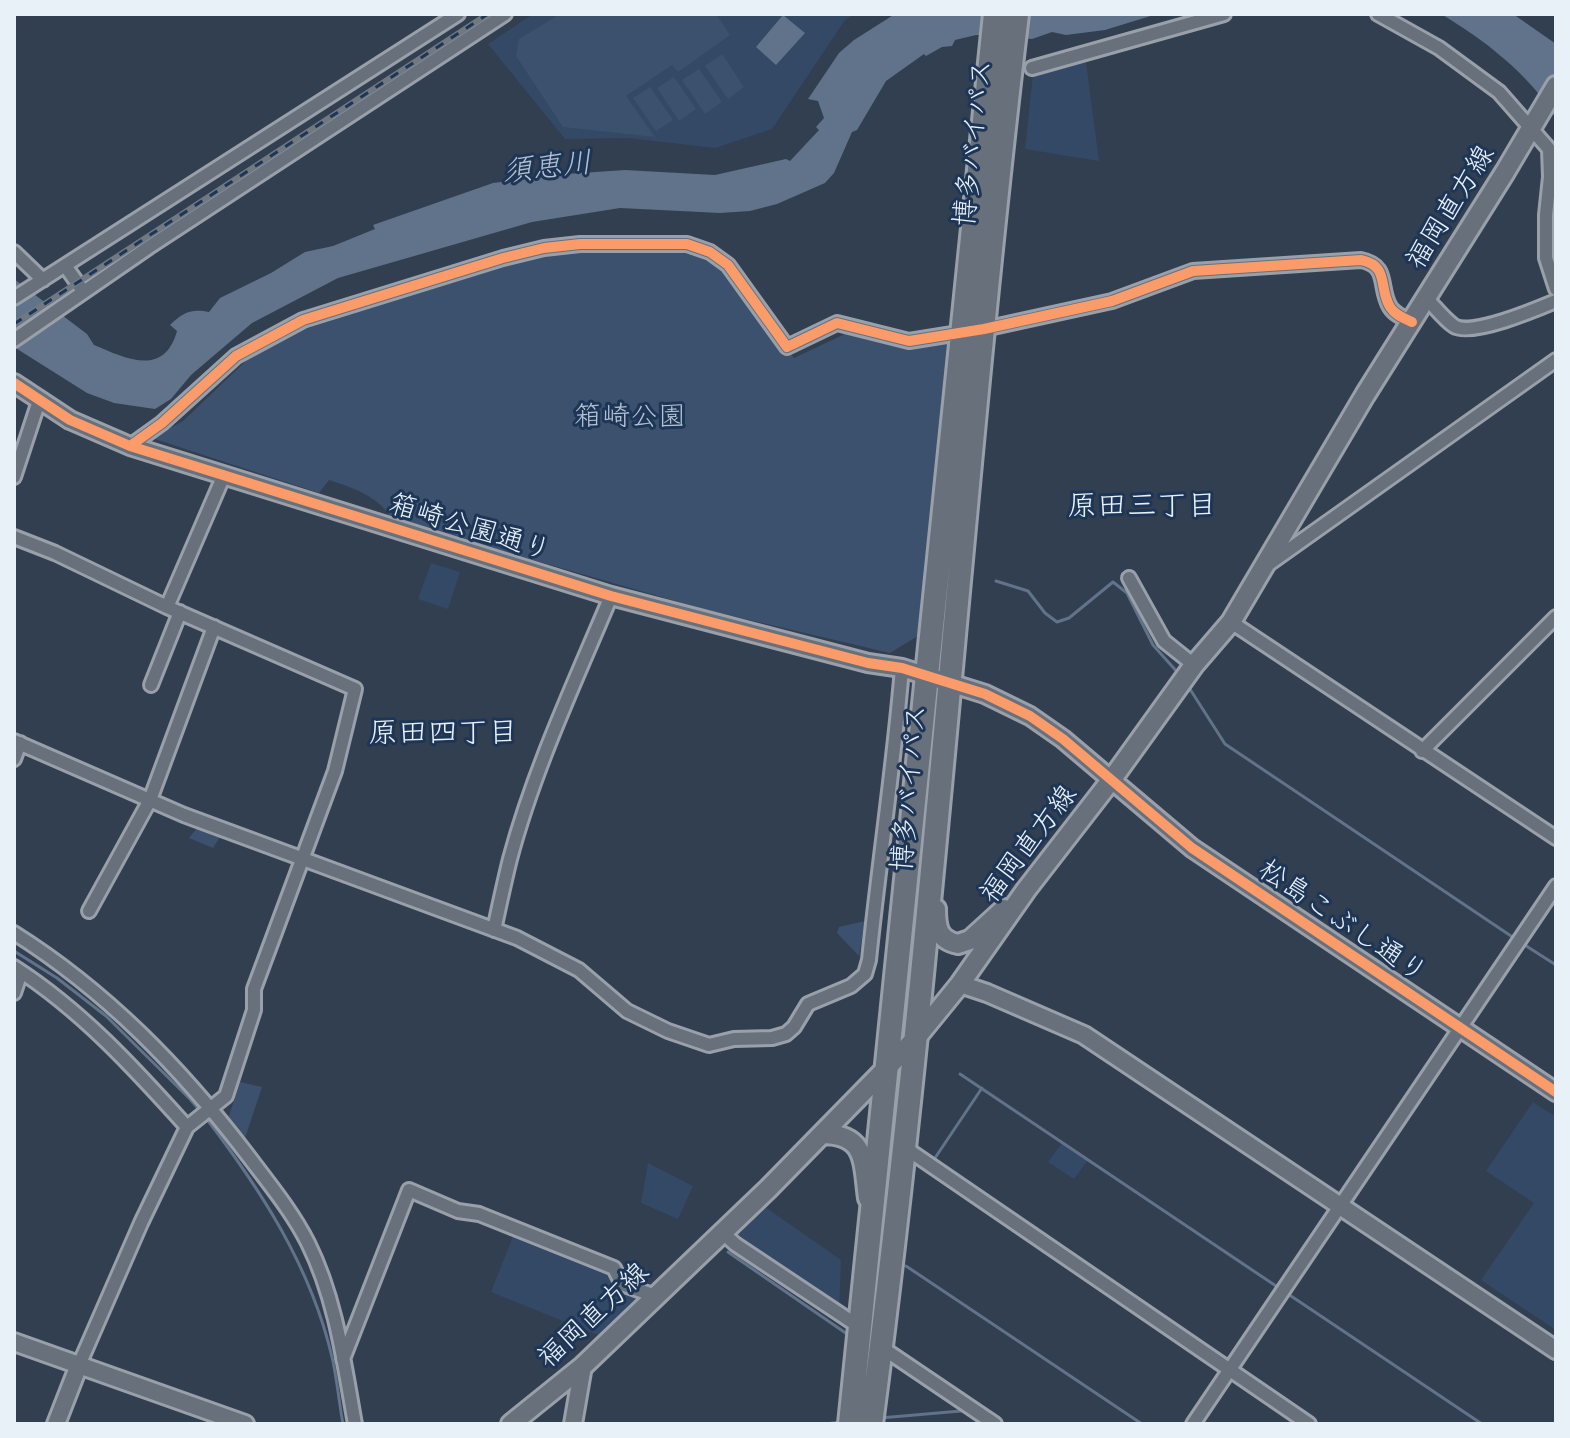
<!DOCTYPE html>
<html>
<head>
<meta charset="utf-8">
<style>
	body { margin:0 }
	#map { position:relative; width:1570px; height:1438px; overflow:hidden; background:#323f50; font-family:Mali,sans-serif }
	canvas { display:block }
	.frame { position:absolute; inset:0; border:16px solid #e8f1f8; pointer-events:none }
</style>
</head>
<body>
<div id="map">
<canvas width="1570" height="1438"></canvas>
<div class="frame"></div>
</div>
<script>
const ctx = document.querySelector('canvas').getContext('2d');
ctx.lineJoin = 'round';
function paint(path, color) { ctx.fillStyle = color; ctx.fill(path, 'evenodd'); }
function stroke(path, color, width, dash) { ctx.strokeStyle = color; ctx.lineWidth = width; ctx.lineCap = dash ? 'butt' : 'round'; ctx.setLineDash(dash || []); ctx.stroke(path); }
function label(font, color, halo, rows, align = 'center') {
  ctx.font = font + ' Mali,"Klee One",sans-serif'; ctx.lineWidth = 6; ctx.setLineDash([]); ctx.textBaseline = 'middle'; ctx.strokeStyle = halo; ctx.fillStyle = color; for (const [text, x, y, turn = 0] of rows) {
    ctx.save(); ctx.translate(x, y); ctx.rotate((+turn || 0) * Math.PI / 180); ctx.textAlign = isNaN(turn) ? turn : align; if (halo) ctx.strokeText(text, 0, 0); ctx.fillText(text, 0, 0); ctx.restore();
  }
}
const built = new Path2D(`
	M 533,14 L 855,14 L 845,20 L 772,129 L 715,148 L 628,138 L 565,139 L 488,44 Z
	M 1078,63 L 1086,63 L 1099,161 L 1025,149 L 1033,74 Z
	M 431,563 L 460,572 L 448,609 L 418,599 Z
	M 1533,1102 L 1556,1117 L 1556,1330 L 1481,1280 L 1534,1203 L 1486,1171 Z
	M 1062,1143 L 1088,1160 L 1074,1179 L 1048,1162 Z
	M 648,1163 L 693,1186 L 678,1219 L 641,1203 Z
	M 765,1207 L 841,1260 L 839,1311 L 735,1237 Z
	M 514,1234 L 610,1271 L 620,1288 L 638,1297 L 598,1335 L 491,1292 Z`);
const green = new Path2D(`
	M 560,14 L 716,14 L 730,35 L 678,72 L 672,65 L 626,96 L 655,137 L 563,127 L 516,56 L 519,39 Z
	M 722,54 L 744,87 L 728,99 L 705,66 Z
	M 699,69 L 722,102 L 705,114 L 682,80 Z
	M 674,77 L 696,109 L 679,121 L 657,88 Z
	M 650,87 L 673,120 L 656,131 L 633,98 Z
	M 594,250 L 680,251 L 695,255 L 728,271 L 794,358 L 847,333 L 920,348 L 950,342 L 921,634 L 890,653 L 703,609 L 392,519 C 378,496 354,488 329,480 L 319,493 L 152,438 L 183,421 L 250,357 L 302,330 L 534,257 Z
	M 197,828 L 220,837 L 213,848 L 189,838 Z
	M 865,921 L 859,956 L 837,933 L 839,927 Z
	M 240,1082 L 262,1087 L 245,1138 L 228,1119 Z`);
const water = new Path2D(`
	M 895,14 L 1157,14 L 1105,30 L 1066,35 L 1052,32 L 1032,39 L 976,35 L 955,40 L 952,46 L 942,47 L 926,56 L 924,54 L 886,81 L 857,130 L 852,132 L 834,173 L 825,183 L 777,204 L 750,211 L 720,213 L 620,208 L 532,222 L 338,278 L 252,323 L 191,375 L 171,399 L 155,409 L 114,403 L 87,393 L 14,347 L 14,279 L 87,334 L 94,345 C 125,358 164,378 177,331 L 170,325 C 182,313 191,308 209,312 L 220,298 L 271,273 L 305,252 L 333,246 L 375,229 L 373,225 L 493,183 L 567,174 L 625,170 L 715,175 L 786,159 L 790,161 L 819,130 L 816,127 L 824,118 L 818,101 L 808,99 L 839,53 L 854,40 Z
	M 1441,14 L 1513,14 L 1556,44 L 1556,119 C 1531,75 1483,39 1441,14 Z
	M 783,15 L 805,33 L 776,65 L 756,47 Z`);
const stream = new Path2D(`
	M 996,581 L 1028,591 L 1045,613 L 1057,622 L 1069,618 L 1113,582 L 1127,593 L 1153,645 L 1179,674
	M 1188,686 L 1225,744 L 1514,938
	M 1520,942 L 1556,965
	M 14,951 L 57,978 L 106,1016 L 190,1099 L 201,1112
	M 960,1074 L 1279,1288
	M 206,1118 C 261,1190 311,1267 332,1357 C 337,1379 339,1402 343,1424
	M 935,1158 L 982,1088
	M 728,1252 L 850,1336
	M 906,1266 L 1142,1424
	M 1285,1292 L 1482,1424
	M 887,1360 L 982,1424
	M 880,1418 L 961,1411
	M 825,1424 L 841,1422`);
const streetTunnel = new Path2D(`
	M 971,74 L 1032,68`);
const street = new Path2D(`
	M 1378,14 L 1439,48 L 1499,92 L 1549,149 L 1550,177 L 1546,215 L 1546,258 L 1556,289
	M 1032,68 L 1224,14
	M 14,252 L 43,280
	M 66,267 L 83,291
	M 14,298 L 458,14
	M 1427,299 C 1435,307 1444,319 1454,326 C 1471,337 1537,309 1556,301
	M 14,340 L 149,247 L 505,14
	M 130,446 L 162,423 L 236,356 L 303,320 L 503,258 L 544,248 L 580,244 L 687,244 L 710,252 L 728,265 L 787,347 L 837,323 L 909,341 L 984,329 L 1112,301 L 1193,271 L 1361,260 C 1390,266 1378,287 1390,307 C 1395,315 1404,318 1412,322
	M 14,477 L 39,401
	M 14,537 L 55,553 L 167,607 L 355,689 L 335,771 L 254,989 L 254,1010 L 226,1096 L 187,1127 L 141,1223 L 79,1365
	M 1266,566 L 1556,360
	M 1129,578 L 1164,641 L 1194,665
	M 167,607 L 224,475
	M 1231,622 L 1556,838
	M 151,685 L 180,612
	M 14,741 L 184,815 L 517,938 L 579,970 L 627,1011 L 668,1031 L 709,1045 L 734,1039 L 772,1038 L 786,1034 L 794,1027 L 808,1004 L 851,986 L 865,974 L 869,960 C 879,862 894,766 902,668
	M 1422,751 L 1556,617
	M 14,759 L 20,743
	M 89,911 L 150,800 L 214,627
	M 494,930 C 499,907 504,883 510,859 C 534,769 575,682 611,596
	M 14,933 C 106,991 180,1067 246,1153 C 267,1181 292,1211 308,1243 C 336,1299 344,1363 355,1424
	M 14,967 C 81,1010 134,1068 187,1127
	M 14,993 L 21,972
	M 904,1147 L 1309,1424
	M 722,1232 L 735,1244 L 861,1328
	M 881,1347 L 995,1424
	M 343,1359 L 409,1190 L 458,1211 L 479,1214 L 614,1268 L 622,1284 L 655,1296
	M 1193,1424 L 1556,886`);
const secondary = new Path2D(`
	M 14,383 L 70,420 L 130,446 L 611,596 L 868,663 L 902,668 L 985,694 L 1030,716 L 1063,739 L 1192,848 L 1556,1092
	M 960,984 L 987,993 L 1084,1035 L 1556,1350
	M 14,1342 L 245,1424
	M 56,1424 L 79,1365
	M 573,1424 L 583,1366`);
const primary = new Path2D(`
	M 936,909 C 936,927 938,940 958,944 L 970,940 L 1004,909
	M 822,1134 C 867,1134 863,1162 868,1198
	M 511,1424 L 583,1366 L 768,1189 L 916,1038 L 960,984 L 1026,890 L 1112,779 L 1194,665 L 1231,622 L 1365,395 L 1505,172 L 1556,86`);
const highway = new Path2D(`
	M 850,1424 L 995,14
	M 871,1424 C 933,956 961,483 1017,14`);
const rail = new Path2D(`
	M 14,324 L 488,14`);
const cycleway = new Path2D(`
	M 14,383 L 70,420 L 130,446 L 611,596 L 868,663 L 902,668 L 985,694 L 1030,716 L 1063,739 L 1192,848 L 1556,1092
	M 130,446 L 162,423 L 236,356 L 303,320 L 503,258 L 544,248 L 580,244 L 687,244 L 710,252 L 728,265 L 787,347 L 837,323 L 909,341 L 984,329 L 1112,301 L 1193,271 L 1361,260 C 1390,266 1378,287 1390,307 C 1395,315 1404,318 1412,322`);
const streetNames = [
	["博多バイパス",973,143,-84],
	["福岡直方線",1450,207,-58],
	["箱崎公園通り",470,527,17],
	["博多バイパス",909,788,-85],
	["福岡直方線",1028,844,-53],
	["松島こぶし通り",1343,921,34],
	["福岡直方線",593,1315,-43]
];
const parkNames = [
	["箱崎公園",630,416]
];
const waterNames = [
	["須恵川",547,167,-6]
];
const neighbourhoodNames = [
	["原田三丁目",1142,506],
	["原田四丁目",443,733]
];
paint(built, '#334965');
paint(green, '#3c516d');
paint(water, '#60738a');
stroke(stream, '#60738a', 3);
stroke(streetTunnel, '#4d5a69', 12, [12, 6]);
stroke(street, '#99a0aa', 18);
stroke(secondary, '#99a0aa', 22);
stroke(primary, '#99a0aa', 24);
stroke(highway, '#99a0aa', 28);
stroke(street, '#67707b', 12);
stroke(secondary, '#67707b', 16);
stroke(primary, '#67707b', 18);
stroke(highway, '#67707b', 22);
stroke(rail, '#707881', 6);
stroke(rail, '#1d3557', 3, [9]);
stroke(cycleway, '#fa9b69', 10);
label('28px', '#e8f1f8', '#1d3557', streetNames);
label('28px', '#b5c2d0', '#1d3557', parkNames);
label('italic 30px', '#b4c1ce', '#1d3557', waterNames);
label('30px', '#e8f1f8', '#1d3557', neighbourhoodNames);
</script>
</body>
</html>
